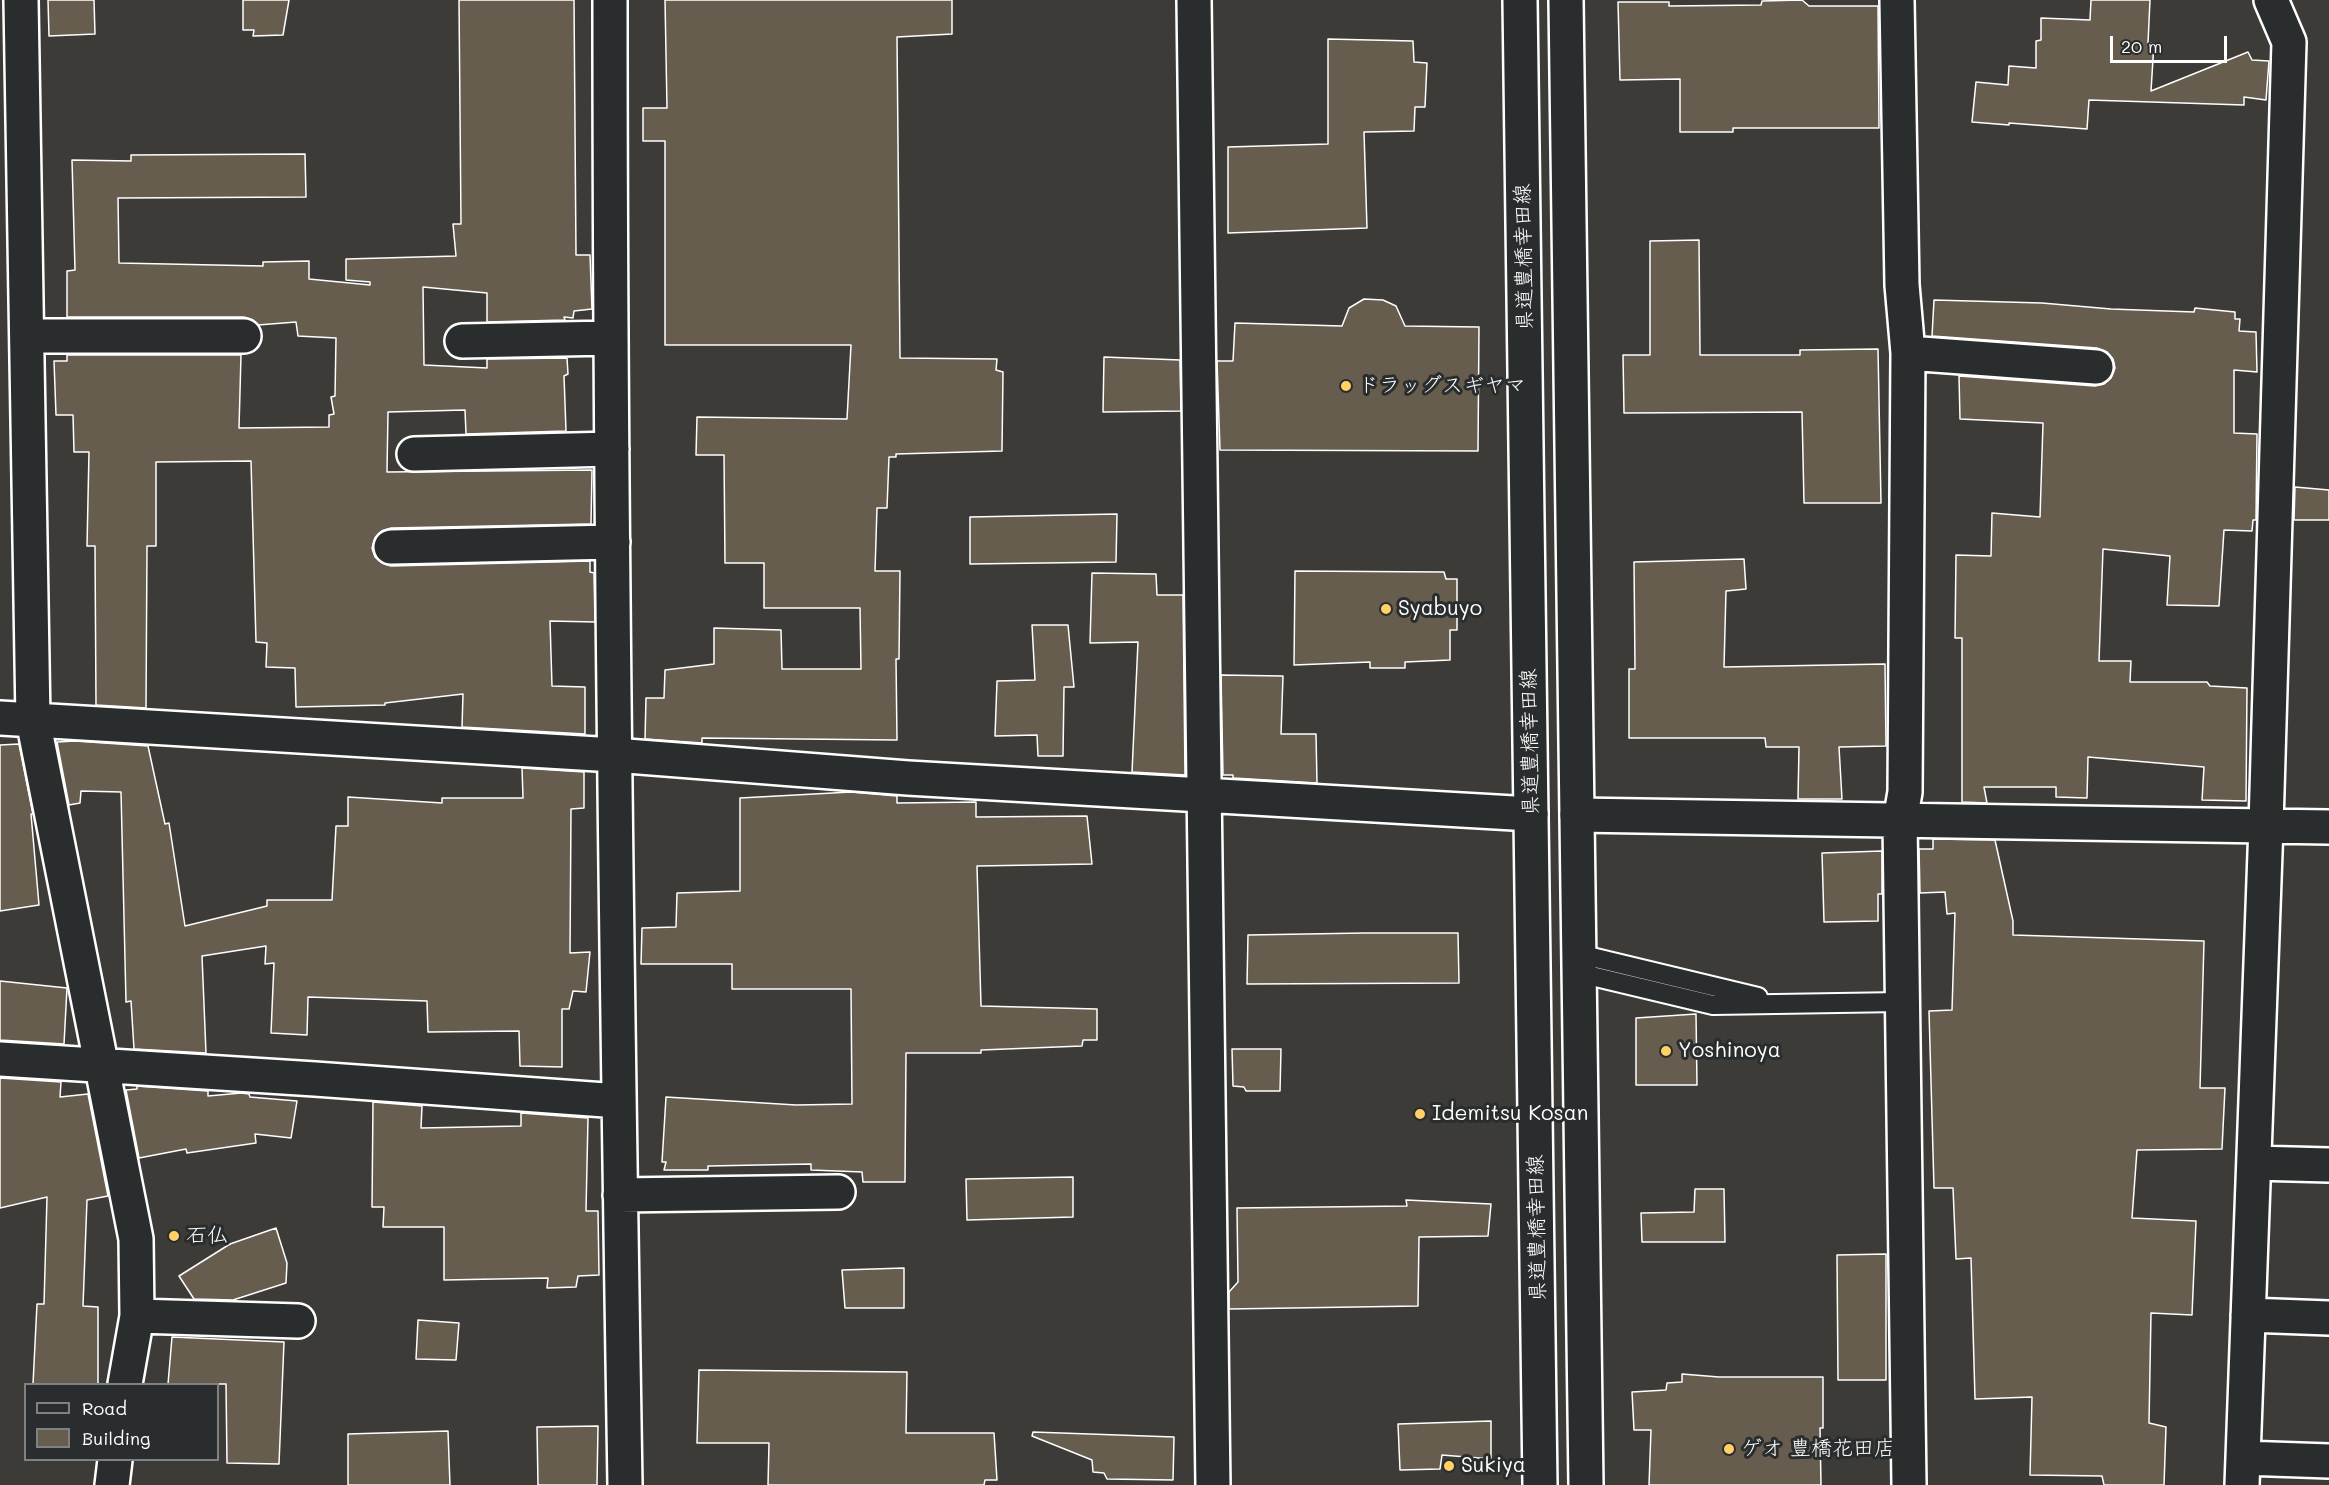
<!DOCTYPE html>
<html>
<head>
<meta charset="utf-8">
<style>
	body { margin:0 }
	#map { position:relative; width:2329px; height:1485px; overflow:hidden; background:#3c3b38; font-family:Mali,sans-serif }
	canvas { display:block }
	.legend { position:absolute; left:24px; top:1383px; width:195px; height:78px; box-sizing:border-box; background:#2a2d2e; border:2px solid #7f8182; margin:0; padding:8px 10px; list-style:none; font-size:18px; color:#fff }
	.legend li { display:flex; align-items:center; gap:12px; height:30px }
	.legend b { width:30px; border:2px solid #7f8182 }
	.scale { position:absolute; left:2110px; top:36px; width:117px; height:27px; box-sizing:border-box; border:3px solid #fff; border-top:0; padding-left:8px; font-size:18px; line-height:21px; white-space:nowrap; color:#fff; -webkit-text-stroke:4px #2a2d2e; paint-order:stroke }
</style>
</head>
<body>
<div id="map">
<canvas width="2329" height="1485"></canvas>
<ul class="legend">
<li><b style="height:8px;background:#2a2d2e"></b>Road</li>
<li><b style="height:16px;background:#675d4e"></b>Building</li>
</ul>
<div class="scale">20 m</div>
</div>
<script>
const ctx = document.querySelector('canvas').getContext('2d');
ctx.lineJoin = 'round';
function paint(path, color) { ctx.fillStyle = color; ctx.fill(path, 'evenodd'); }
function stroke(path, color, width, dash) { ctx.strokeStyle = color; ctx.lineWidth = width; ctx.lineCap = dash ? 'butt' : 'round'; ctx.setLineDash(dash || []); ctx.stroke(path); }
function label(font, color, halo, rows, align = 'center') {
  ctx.font = font + ' Mali,"Klee One",sans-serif'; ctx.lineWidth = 6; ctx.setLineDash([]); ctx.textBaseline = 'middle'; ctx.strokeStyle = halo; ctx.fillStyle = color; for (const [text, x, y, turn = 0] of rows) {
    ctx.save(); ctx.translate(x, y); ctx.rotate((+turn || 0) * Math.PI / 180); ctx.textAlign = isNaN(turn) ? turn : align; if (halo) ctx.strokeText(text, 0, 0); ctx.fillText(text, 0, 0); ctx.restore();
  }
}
const building = new Path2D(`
	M 48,0 L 94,0 L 95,34 L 49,36 Z
	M 243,0 L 289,0 L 283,35 L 253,36 L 254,30 L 243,30 Z
	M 459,0 L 574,0 L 576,255 L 590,255 L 592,309 L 574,311 L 573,318 L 564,317 L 565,320 L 487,322 L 487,293 L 423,287 L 424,365 L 487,368 L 487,359 L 567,358 L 568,374 L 564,376 L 566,431 L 466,434 L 465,410 L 388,412 L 387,472 L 592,470 L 591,524 L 391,528 L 382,531 L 375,538 L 372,548 L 375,557 L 382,563 L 391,566 L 590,561 L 590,572 L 594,573 L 595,622 L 550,621 L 552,686 L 585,687 L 585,734 L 462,727 L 463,694 L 385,703 L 385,705 L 296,707 L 295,668 L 266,667 L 267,643 L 256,642 L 251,461 L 156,462 L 156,546 L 147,546 L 146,708 L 96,705 L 95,546 L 87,546 L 89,452 L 74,452 L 73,415 L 56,415 L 54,361 L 67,361 L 67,355 L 241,355 L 239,428 L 329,427 L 329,415 L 334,414 L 331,397 L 335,396 L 336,338 L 298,336 L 296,322 L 258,325 L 253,320 L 244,317 L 67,317 L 67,271 L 75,270 L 72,160 L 131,161 L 131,155 L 305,154 L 306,197 L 118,198 L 119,263 L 263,266 L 263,262 L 309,261 L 309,279 L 370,285 L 370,282 L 346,280 L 346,259 L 456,256 L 453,224 L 461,224 Z
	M 665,0 L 952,0 L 952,34 L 897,37 L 900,358 L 997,359 L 996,370 L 1003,372 L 1002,451 L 896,454 L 896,457 L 889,457 L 887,508 L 877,508 L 875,571 L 900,571 L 899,659 L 896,659 L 897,740 L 702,738 L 702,743 L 645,739 L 646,698 L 664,698 L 665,670 L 714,664 L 714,628 L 781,630 L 782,669 L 861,669 L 860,608 L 764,608 L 764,563 L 725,563 L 724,455 L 696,455 L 697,417 L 847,419 L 851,345 L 665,345 L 665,141 L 643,141 L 643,108 L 667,108 Z
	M 1802,0 L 1809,6 L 1878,6 L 1879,128 L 1733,128 L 1733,132 L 1680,132 L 1680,79 L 1620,80 L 1618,2 L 1669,2 L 1669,6 L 1761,5 L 1762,1 Z
	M 2091,0 L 2150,0 L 2148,43 L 2154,43 L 2151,91 L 2248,52 L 2252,60 L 2269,61 L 2266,100 L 2244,97 L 2244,105 L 2089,100 L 2087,129 L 2009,123 L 2009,125 L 1972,122 L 1976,82 L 2008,85 L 2009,66 L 2036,68 L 2036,41 L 2041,40 L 2041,18 L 2090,20 Z
	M 1328,39 L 1413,41 L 1414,62 L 1427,63 L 1425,107 L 1415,107 L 1414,131 L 1364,132 L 1367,228 L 1228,233 L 1228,147 L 1328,144 Z
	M 1699,240 L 1700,355 L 1800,355 L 1800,350 L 1878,349 L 1881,503 L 1804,503 L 1802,412 L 1624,413 L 1623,355 L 1650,355 L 1650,241 Z
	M 1364,299 L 1383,300 L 1396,306 L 1405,326 L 1479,327 L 1478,451 L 1220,450 L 1217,361 L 1233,361 L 1235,323 L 1342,326 L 1349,308 Z
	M 1934,300 L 2042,303 L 2111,309 L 2194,312 L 2195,308 L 2235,312 L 2235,319 L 2240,319 L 2239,331 L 2256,332 L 2257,372 L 2234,370 L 2234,433 L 2257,434 L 2256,520 L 2253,520 L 2252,531 L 2224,530 L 2219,606 L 2167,605 L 2170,556 L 2103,549 L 2099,661 L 2131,661 L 2130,682 L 2207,682 L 2210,686 L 2247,688 L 2246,801 L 2202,800 L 2204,767 L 2088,757 L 2087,798 L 2056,797 L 2056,787 L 1984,787 L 1987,803 L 1962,802 L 1962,638 L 1955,638 L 1956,555 L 1991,556 L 1992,513 L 2040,517 L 2043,423 L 1960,419 L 1959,376 L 2095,386 L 2104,384 L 2111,378 L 2115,368 L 2113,359 L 2107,352 L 2097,348 L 1932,336 Z
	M 1104,357 L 1180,360 L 1181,411 L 1103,412 Z
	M 2295,487 L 2329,490 L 2329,520 L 2294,520 Z
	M 1117,514 L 1116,562 L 970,564 L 970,517 Z
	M 1744,559 L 1746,589 L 1726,591 L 1724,667 L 1885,664 L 1886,746 L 1839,747 L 1842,799 L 1798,799 L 1799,747 L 1766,747 L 1765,738 L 1629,738 L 1629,669 L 1635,669 L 1634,562 Z
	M 1295,571 L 1444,572 L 1446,579 L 1457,579 L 1457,630 L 1450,630 L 1450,660 L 1405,662 L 1405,668 L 1370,668 L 1370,662 L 1294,665 Z
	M 1092,573 L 1156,574 L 1157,595 L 1183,595 L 1185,775 L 1132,772 L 1138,642 L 1090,643 Z
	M 1032,625 L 1068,625 L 1074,687 L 1064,687 L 1063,756 L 1038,756 L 1037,735 L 995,736 L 997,681 L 1035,680 Z
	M 1221,675 L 1283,676 L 1281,734 L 1316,734 L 1317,783 L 1233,778 L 1233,775 L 1223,775 Z
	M 75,741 L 148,746 L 165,824 L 169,823 L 185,926 L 267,906 L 267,900 L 332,900 L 336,826 L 348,826 L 348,797 L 442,803 L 442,798 L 523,798 L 522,768 L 584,772 L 584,808 L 571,809 L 570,953 L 590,952 L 586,992 L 573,991 L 569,1009 L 562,1009 L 562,1067 L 520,1066 L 519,1031 L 428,1032 L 427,1001 L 308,997 L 307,1035 L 271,1033 L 274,963 L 265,964 L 266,946 L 202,956 L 206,1053 L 134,1049 L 131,1001 L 126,1002 L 121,792 L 81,791 L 80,803 L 69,805 L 57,742 Z
	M 19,744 L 33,814 L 31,814 L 39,905 L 0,911 L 0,745 Z
	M 851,792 L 897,796 L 897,803 L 976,802 L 976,817 L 1087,816 L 1092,864 L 977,866 L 981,1006 L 1097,1009 L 1097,1040 L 1083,1040 L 1082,1046 L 981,1050 L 981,1053 L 906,1053 L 905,1182 L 863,1182 L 862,1172 L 811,1170 L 811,1164 L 708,1166 L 708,1170 L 664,1170 L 666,1162 L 662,1162 L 666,1097 L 796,1105 L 852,1104 L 851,989 L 732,989 L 732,964 L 641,964 L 642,928 L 676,927 L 677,893 L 740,891 L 740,798 Z
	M 1933,839 L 1995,840 L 2013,921 L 2013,935 L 2204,941 L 2200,1088 L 2225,1088 L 2222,1149 L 2137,1150 L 2132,1218 L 2196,1221 L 2192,1315 L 2151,1313 L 2149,1423 L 2166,1427 L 2164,1485 L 2104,1485 L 2102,1476 L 2030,1475 L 2032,1397 L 1975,1399 L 1971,1258 L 1956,1259 L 1953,1188 L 1934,1188 L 1929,1011 L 1952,1010 L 1955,913 L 1947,914 L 1945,892 L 1920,893 L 1919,849 L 1933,849 Z
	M 1882,851 L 1882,894 L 1878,894 L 1878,921 L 1824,922 L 1822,853 Z
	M 1364,933 L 1458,933 L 1459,983 L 1247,984 L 1248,935 Z
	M 0,981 L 67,988 L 64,1044 L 0,1040 Z
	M 1696,1014 L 1697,1085 L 1636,1085 L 1636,1018 Z
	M 1232,1049 L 1281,1049 L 1280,1091 L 1246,1091 L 1244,1087 L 1233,1086 Z
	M 0,1078 L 61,1082 L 60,1097 L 88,1094 L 108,1196 L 87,1200 L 83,1306 L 98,1307 L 98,1384 L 33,1384 L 37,1304 L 44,1304 L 47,1197 L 0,1208 Z
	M 137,1086 L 208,1091 L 208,1096 L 241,1093 L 249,1094 L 250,1097 L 297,1101 L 291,1138 L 255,1134 L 256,1143 L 187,1153 L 186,1149 L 139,1158 L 126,1090 L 137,1089 Z
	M 373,1102 L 422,1106 L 421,1128 L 521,1126 L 521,1113 L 588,1118 L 586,1211 L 598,1211 L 599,1275 L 578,1276 L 576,1287 L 547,1288 L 548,1278 L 444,1280 L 444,1227 L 383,1227 L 384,1207 L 372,1207 Z
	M 1073,1177 L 1073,1217 L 967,1220 L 966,1179 Z
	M 1695,1189 L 1724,1189 L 1725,1242 L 1642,1242 L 1641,1213 L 1694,1212 Z
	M 1406,1200 L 1491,1204 L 1488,1236 L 1419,1237 L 1418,1306 L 1229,1309 L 1229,1292 L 1238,1282 L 1237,1208 L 1407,1206 Z
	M 276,1228 L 287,1263 L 286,1283 L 233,1300 L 194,1299 L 179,1276 L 230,1244 Z
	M 1886,1254 L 1886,1380 L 1838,1380 L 1837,1255 Z
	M 904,1268 L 904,1308 L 845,1308 L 842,1270 Z
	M 418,1320 L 459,1323 L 456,1360 L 416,1359 Z
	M 172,1337 L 284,1342 L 279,1464 L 227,1463 L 226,1384 L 168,1384 Z
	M 699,1370 L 907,1372 L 906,1433 L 994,1433 L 997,1480 L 985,1480 L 984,1485 L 768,1485 L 769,1443 L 697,1443 Z
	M 1682,1374 L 1719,1377 L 1823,1377 L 1823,1428 L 1820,1428 L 1821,1485 L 1649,1485 L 1651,1430 L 1634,1430 L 1632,1392 L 1666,1390 L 1667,1383 L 1682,1382 Z
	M 1491,1421 L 1491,1459 L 1442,1455 L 1440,1469 L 1400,1470 L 1398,1424 Z
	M 598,1426 L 597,1485 L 538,1485 L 537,1427 Z
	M 448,1431 L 450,1485 L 348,1485 L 348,1434 Z
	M 1033,1432 L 1174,1437 L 1173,1480 L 1107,1479 L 1104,1473 L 1093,1472 L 1092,1460 L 1032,1436 Z`);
const lane = new Path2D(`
	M 1579,954 L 1758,997
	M 1579,973 L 1713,1005 L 1901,1002`);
const street = new Path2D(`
	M 21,0 L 33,720 L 136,1239 L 137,1316 L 125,1384
	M 610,0 C 610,495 617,990 625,1485
	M 1194,0 L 1213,1485
	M 1897,0 L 1902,285 L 1908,353 L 1905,792 L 1900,821 L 1909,1485
	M 28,336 L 244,336
	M 462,341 L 610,338
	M 1908,353 L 2096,367
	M 414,454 L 612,449
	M 391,547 L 613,542
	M 0,718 L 614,755 L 908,778 L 1531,814
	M 1577,815 L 2329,827
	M 0,1059 L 315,1079 L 619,1101
	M 2254,1163 L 2329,1165
	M 620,1195 L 838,1192
	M 2248,1315 L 2329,1318
	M 137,1316 L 298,1321
	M 2243,1458 L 2329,1461
	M 112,1485 L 115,1460
	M 2242,1485 L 2266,825 L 2289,42 L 2271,0`);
const secondary = new Path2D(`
	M 1520,0 L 1540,1485
	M 1566,0 L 1586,1485`);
const markers = [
	[1346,386,6,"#ffd166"],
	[1386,609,6,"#ffd166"],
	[1666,1051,6,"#ffd166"],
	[1420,1114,6,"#ffd166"],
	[174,1236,6,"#ffd166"],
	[1729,1449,6,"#ffd166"],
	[1449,1466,6,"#ffd166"]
];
const streetNames = [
	["県道豊橋幸田線",1524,257,-91],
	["県道豊橋幸田線",1530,742,-91],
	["県道豊橋幸田線",1537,1228,-91]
];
const poiNames = [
	["ドラッグスギヤマ",1358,386],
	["Syabuyo",1398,609],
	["Yoshinoya",1678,1051],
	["Idemitsu Kosan",1432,1114],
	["石仏",186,1236],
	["ゲオ 豊橋花田店",1741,1449],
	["Sukiya",1461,1466]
];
paint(building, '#675d4e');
stroke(building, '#fff', 1.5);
stroke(lane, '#fff', 22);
stroke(street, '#fff', 38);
stroke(secondary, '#fff', 38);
stroke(lane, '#2a2d2e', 18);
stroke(street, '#2a2d2e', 33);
stroke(secondary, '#2a2d2e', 33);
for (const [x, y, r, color] of markers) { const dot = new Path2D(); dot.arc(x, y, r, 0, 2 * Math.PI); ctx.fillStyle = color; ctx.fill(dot); stroke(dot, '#2a2d2e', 2); }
label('21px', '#fff', '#2a2d2e', streetNames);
label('21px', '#fff', '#2a2d2e', poiNames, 'left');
</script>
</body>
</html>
